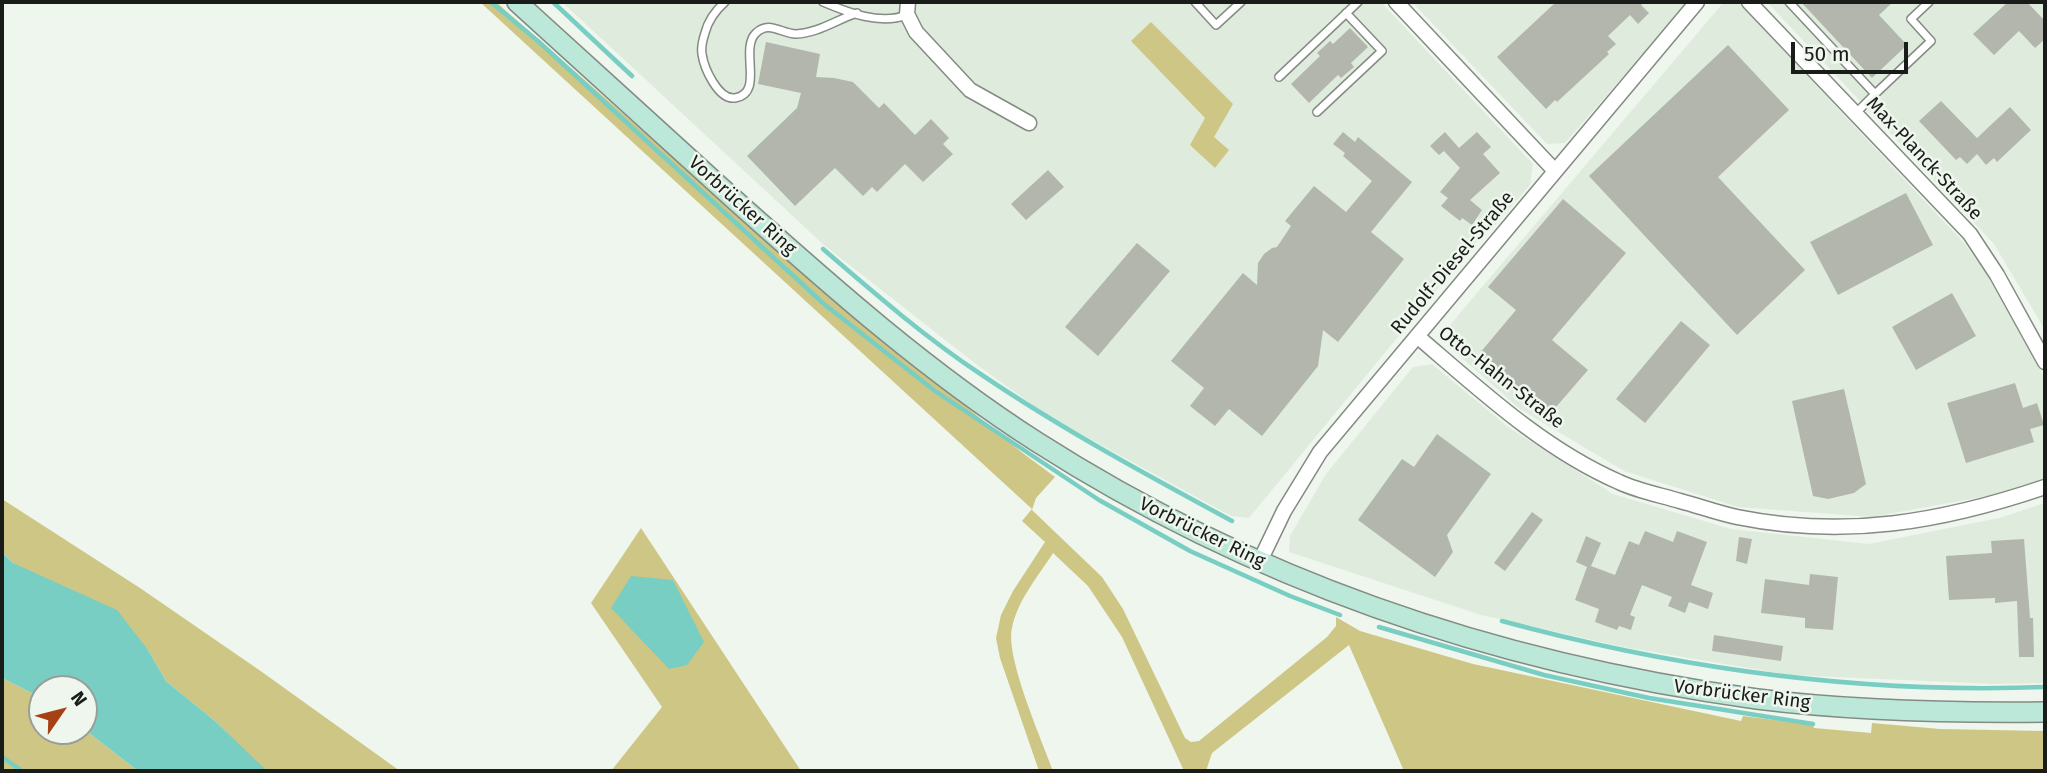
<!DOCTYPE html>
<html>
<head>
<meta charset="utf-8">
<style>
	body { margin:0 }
	#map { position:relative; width:2047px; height:773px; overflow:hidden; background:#eef6ed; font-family:"Fira Sans",sans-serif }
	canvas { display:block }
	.frame { position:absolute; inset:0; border:4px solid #191c19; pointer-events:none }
	.north { position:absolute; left:28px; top:675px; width:70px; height:70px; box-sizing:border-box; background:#eef6ed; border:2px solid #999f98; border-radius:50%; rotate:55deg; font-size:19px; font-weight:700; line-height:28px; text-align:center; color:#191c19 }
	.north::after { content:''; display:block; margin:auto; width:24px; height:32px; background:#a64015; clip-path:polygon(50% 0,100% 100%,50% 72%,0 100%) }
	.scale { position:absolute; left:1791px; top:42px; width:117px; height:32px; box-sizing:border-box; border:4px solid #191c19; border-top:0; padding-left:9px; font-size:21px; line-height:24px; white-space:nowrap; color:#191c19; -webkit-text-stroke:5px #eef6ed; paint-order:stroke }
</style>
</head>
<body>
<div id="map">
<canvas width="2047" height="773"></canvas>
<div class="frame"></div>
<div class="north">N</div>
<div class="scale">50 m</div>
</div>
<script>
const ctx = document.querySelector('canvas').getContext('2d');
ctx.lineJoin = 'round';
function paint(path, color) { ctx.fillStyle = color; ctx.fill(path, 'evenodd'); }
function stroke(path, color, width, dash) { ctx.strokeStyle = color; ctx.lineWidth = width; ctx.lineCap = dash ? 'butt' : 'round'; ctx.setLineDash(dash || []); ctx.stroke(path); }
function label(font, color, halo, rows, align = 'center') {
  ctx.font = font + ' "Fira Sans",sans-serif'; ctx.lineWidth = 5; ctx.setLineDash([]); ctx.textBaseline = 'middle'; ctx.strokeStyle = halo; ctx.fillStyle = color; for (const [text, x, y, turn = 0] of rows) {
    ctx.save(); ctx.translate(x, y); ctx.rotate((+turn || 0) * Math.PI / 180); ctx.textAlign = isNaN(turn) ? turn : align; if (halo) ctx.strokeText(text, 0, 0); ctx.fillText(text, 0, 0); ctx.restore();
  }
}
const built = new Path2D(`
	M 562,2 L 1381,2 L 1533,164 L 1530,185 L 1495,225 L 1475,243 L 1249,518 L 1231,516 L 1048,416 L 976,364 L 824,245 Z
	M 1412,2 L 1688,2 L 1565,143 L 1547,144 Z
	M 1738,2 L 1965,244 L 1987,275 L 2045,379 L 2045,480 L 1993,495 L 1872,517 L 1738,507 L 1624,471 L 1520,409 L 1452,349 L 1449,326 L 1723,3 Z
	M 1767,2 L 2045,2 L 2045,330 L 1994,244 Z
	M 1432,364 L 1508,427 L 1613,494 L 1731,529 L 1869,544 L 1999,518 L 2045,503 L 2045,683 L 1994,684 L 1790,675 L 1623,647 L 1481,615 L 1289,552 L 1290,536 L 1326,474 L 1413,367 Z`);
const green = new Path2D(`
	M 480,2 L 496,2 L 804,273 L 1020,451 L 1055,477 L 1036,498 L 1032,510 L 1102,577 L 1123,609 L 1185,738 L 1191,742 L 1199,741 L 1327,637 L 1336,626 L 1336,617 L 1360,631 L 1473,664 L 1741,721 L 1743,716 L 1813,725 L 1814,728 L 1871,733 L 1872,723 L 1940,729 L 2045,731 L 2045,771 L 1404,771 L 1349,645 L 1212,753 L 1206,771 L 1184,771 L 1122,637 L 1088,586 L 1053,553 C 1039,575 1017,601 1012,628 C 1005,657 1042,740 1053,771 L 1039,771 L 1000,658 L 996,638 L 1001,615 L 1013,591 L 1045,542 L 1022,521 L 1032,509 Z
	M 1151,22 L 1233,104 L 1214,137 L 1229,150 L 1215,168 L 1190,145 L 1205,118 L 1131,41 Z
	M 2,499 L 140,588 L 262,672 L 400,771 L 264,770 L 215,721 L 166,681 L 148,650 L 13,563 L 2,552 Z
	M 641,528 L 801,771 L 611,771 L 662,707 L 591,603 Z
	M 2,678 L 42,698 L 42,731 L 84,731 L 84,729 L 138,771 L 2,771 Z`);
const water = new Path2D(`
	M 2,552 L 13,563 L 117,610 L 148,650 L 166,681 L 215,721 L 267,771 L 138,771 L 84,729 L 84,689 L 42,689 L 42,698 L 2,678 Z
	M 631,576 L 673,580 L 704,642 L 687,665 L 669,669 L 611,608 Z`);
const stream = new Path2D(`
	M 491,2 L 539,42 L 824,304 L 935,391 L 1099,500 L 1190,551 L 1290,596 L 1340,615
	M 553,2 L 632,76
	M 823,249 C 874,293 926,338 982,375 C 1062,429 1147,475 1232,521
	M 1502,621 C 1679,669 1861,694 2045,687
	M 1379,627 L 1544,675 L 1649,698 L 1813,724
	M 2,757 L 22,771`);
const building = new Path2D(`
	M 1556,2 L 1645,2 L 1641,5 L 1649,13 L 1638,24 L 1630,15 L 1608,36 L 1616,44 L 1607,52 L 1609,54 L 1557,102 L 1555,100 L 1546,109 L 1497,57 Z
	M 1801,2 L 1893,2 L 1879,15 L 1907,45 L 1872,78 Z
	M 2008,2 L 2027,2 L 2045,21 L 2045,39 L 2035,48 L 2019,31 L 1994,55 L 1973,34 Z
	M 1350,28 L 1368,47 L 1351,63 L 1354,67 L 1341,78 L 1338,75 L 1309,103 L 1291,84 L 1320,56 L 1317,53 L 1330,41 L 1333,44 Z
	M 766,42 L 820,54 L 816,77 L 834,78 L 853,82 L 879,108 L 884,103 L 915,135 L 931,119 L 949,138 L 943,144 L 953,154 L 923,182 L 905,164 L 877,192 L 872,187 L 863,196 L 835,168 L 795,206 L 747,156 L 797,108 L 801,93 L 758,84 Z
	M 1728,45 L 1789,110 L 1718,177 L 1805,270 L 1737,335 L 1589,176 Z
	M 1941,101 L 1977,138 L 2010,107 L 2031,130 L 1997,162 L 1994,158 L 1986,165 L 1977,154 L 1967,164 L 1960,157 L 1956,160 L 1919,121 Z
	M 1343,132 L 1355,142 L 1358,137 L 1412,182 L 1371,232 L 1404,259 L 1338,342 L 1323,330 L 1318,366 L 1262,436 L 1229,409 L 1215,426 L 1190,406 L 1204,388 L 1171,361 L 1243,273 L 1257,285 L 1258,263 L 1264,254 L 1272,248 L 1277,247 L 1291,226 L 1285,221 L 1314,186 L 1346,212 L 1372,181 L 1343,156 L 1345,153 L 1333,144 Z
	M 1445,132 L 1459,148 L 1477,132 L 1491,147 L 1483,154 L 1500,173 L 1470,200 L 1482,210 L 1472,225 L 1462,218 L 1460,221 L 1441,206 L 1448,198 L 1440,192 L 1460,168 L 1444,151 L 1439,155 L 1430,146 Z
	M 1048,170 L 1064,187 L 1026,220 L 1011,204 Z
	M 1906,193 L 1933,245 L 1838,295 L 1810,242 Z
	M 1563,199 L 1626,253 L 1552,340 L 1588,370 L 1550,414 L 1479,354 L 1516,310 L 1488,287 Z
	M 1137,243 L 1170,271 L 1098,356 L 1065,327 Z
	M 1952,293 L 1976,336 L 1916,370 L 1892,327 Z
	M 1681,321 L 1710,345 L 1645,423 L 1616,399 Z
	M 2015,383 L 2023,408 L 2037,403 L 2044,425 L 2030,429 L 2034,442 L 1966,463 L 1947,403 Z
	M 1844,389 L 1866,484 L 1854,493 L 1828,499 L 1813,496 L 1792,401 Z
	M 1437,434 L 1491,474 L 1447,535 L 1453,552 L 1435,577 L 1358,520 L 1402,459 L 1414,467 Z
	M 1532,512 L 1543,520 L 1505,571 L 1494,563 Z
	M 1645,531 L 1673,542 L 1677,531 L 1707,542 L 1691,585 L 1713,593 L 1708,609 L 1689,602 L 1685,613 L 1668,606 L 1672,597 L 1642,585 L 1630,615 L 1635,617 L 1631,630 L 1619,626 L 1617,630 L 1595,622 L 1599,609 L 1575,600 L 1587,567 L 1576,562 L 1586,536 L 1601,543 L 1591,566 L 1615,575 L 1629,541 L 1639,545 Z
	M 1739,537 L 1752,539 L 1747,564 L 1736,561 Z
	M 2024,539 L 2030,618 L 2033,618 L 2034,657 L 2019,657 L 2017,601 L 1995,603 L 1995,598 L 1949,600 L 1946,556 L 1992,553 L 1991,541 Z
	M 1810,574 L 1838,577 L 1833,630 L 1805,628 L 1805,618 L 1761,613 L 1765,579 L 1809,585 Z
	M 1714,635 L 1783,646 L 1781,661 L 1712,651 Z`);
const lane = new Path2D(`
	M 725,2 C 716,10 708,21 705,33 C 703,39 701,48 702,54 C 704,68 718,100 735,98 C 765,93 739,49 756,33 C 769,20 782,34 796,34 C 818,33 836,20 857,13
	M 823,2 C 849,13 880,25 907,15
	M 1195,2 L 1216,25 L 1241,2
	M 1789,2 L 1875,94 L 1931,41 L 1911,19 L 1929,2
	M 1279,77 L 1358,2
	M 1317,112 L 1382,51 L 1346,13
	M 1856,113 L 1875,94`);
const street = new Path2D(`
	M 908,2 L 907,14 L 916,32 L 970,90 L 1029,123
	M 1396,2 L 1555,171
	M 1749,2 L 1970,234 L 1997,275 L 2045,362
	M 1417,336 C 1479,389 1543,449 1619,482 C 1638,491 1660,495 1680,501 C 1699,506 1718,513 1737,517 C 1845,539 1942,522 2045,487
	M 1259,563 L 1284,511 L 1320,452 L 1697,2`);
const secondary = new Path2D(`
	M 517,2 C 590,69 664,135 737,202 C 832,287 929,373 1037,442 C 1256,582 1500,664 1757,699 C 1853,711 1949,713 2045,712`);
const streetNames = [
	["Max-Planck-Straße",1924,159,47],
	["Vorbrücker Ring",742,206,42],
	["Rudolf-Diesel-Straße",1453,263,-50],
	["Otto-Hahn-Straße",1501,378,38],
	["Vorbrücker Ring",1202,533,26],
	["Vorbrücker Ring",1742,695,7]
];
paint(built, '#dfecdd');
paint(green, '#cec684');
paint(water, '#78cec2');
stroke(stream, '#78cec2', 4.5);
paint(building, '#b3b6ac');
stroke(lane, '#848b83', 10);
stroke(street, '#848b83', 17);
stroke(secondary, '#848b83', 22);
stroke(lane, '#fff', 7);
stroke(street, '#fff', 14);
stroke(secondary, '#bbe8d9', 19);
label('19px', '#191c19', '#eef6ed', streetNames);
</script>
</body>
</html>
